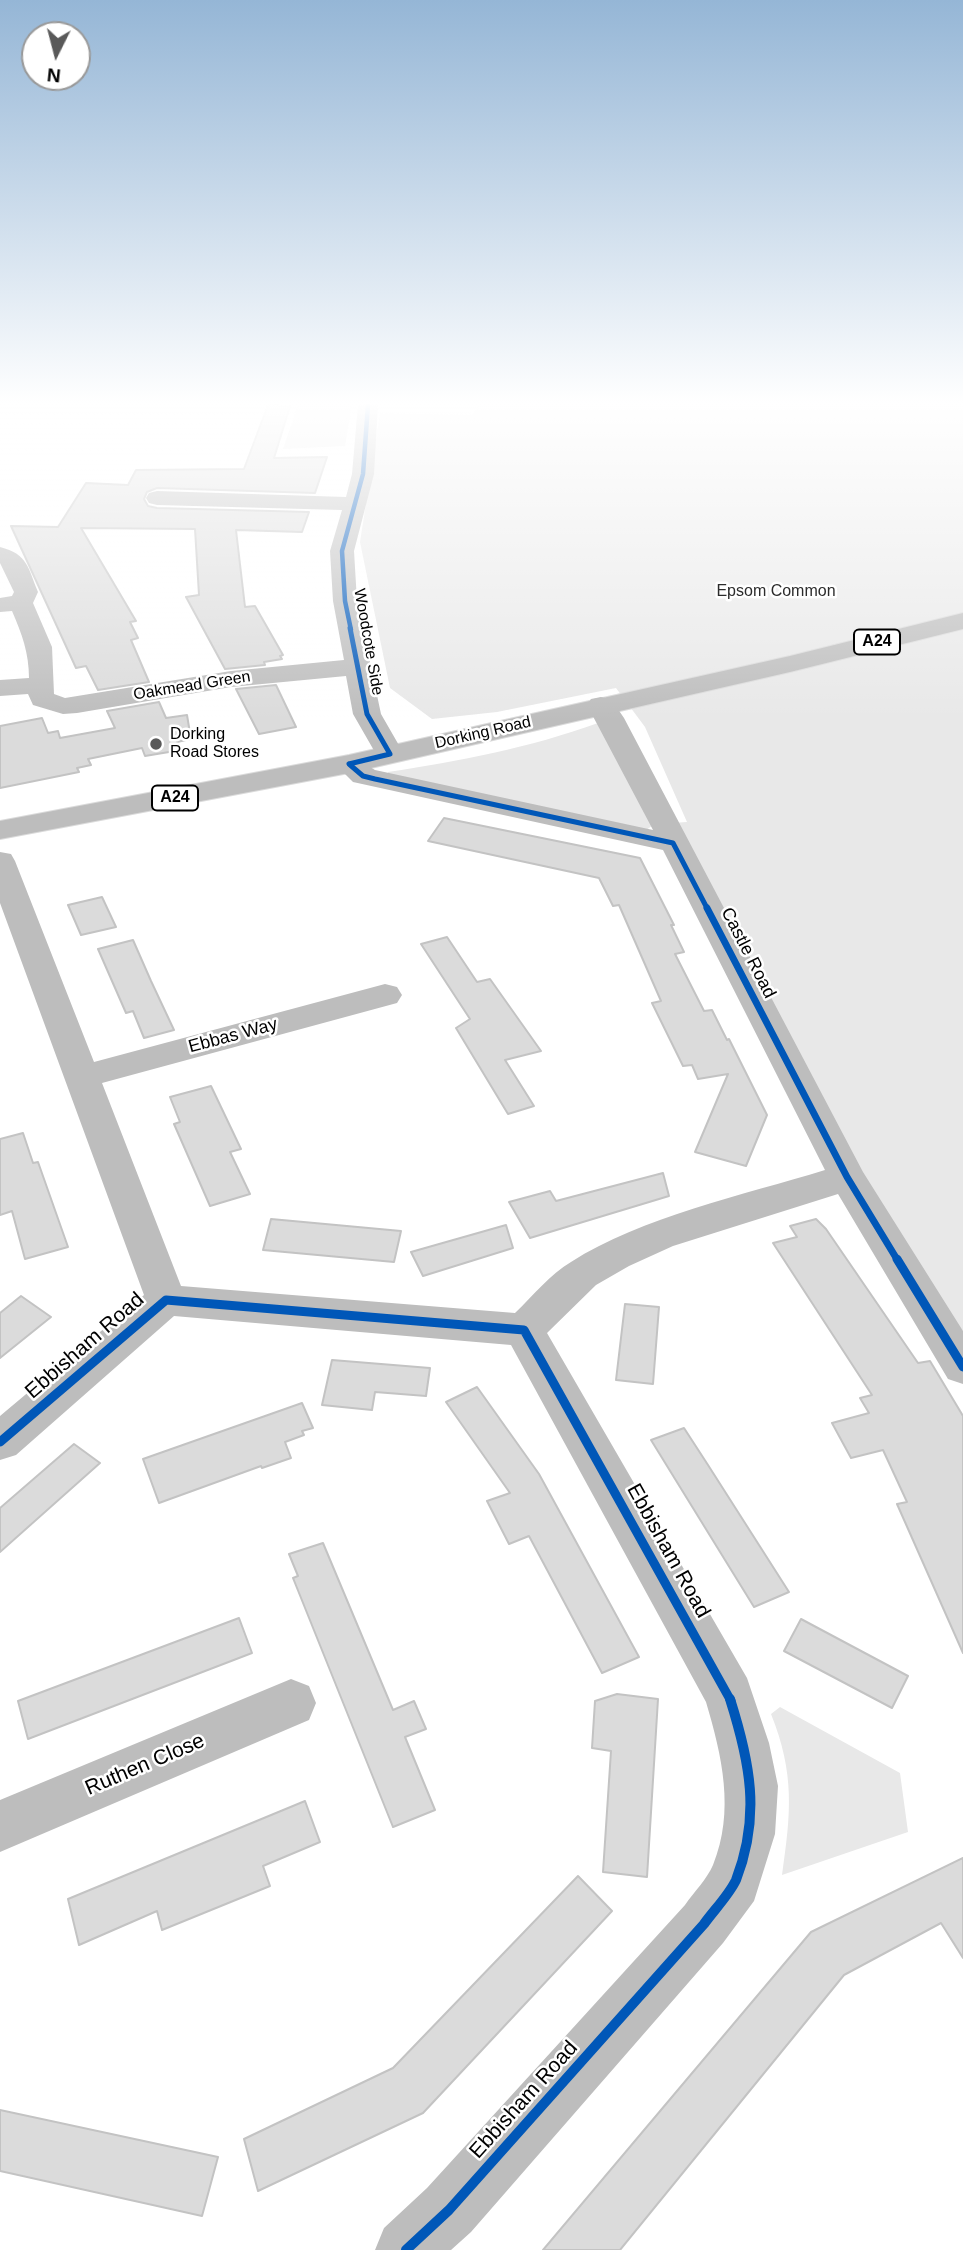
<!DOCTYPE html>
<html>
<head>
<meta charset="utf-8">
<style>
	body { margin:0 }
	#map { position:relative; width:963px; height:2250px; overflow:hidden; background:#fff; font-family:Helvetica,sans-serif }
	canvas { display:block }
	.north { position:absolute; left:21px; top:21px; width:70px; height:70px; box-sizing:border-box; background:#fff; border:2px solid #999; border-radius:50%; rotate:186deg; font-size:19px; font-weight:700; line-height:28px; text-align:center; color:#000 }
	.north::after { content:''; display:block; margin:auto; width:24px; height:32px; background:#595959; clip-path:polygon(50% 0,100% 100%,50% 72%,0 100%) }
</style>
</head>
<body>
<div id="map">
<canvas width="963" height="2250"></canvas>
<div class="north">N</div>
</div>
<script>
const ctx = document.querySelector('canvas').getContext('2d');
ctx.lineJoin = 'round';
function paint(path, color) { ctx.fillStyle = color; ctx.fill(path, 'evenodd'); }
function stroke(path, color, width, dash) { ctx.strokeStyle = color; ctx.lineWidth = width; ctx.lineCap = dash ? 'butt' : 'round'; ctx.setLineDash(dash || []); ctx.stroke(path); }
function label(font, color, halo, rows, align = 'center') {
  ctx.font = font + ' Helvetica,sans-serif'; ctx.lineWidth = 5; ctx.setLineDash([]); ctx.textBaseline = 'middle'; ctx.strokeStyle = halo; ctx.fillStyle = color; for (const [text, x, y, turn = 0] of rows) {
    ctx.save(); ctx.translate(x, y); ctx.rotate((+turn || 0) * Math.PI / 180); ctx.textAlign = isNaN(turn) ? turn : align; if (halo) ctx.strokeText(text, 0, 0); ctx.fillText(text, 0, 0); ctx.restore();
  }
}
const green = new Path2D(`
	M 298,405 L 352,405 L 345,446 L 283,449 Z
	M 479,405 L 963,405 L 963,1331 L 952,1321 L 861,1179 L 671,823 L 687,822 L 645,727 L 616,688 L 497,712 L 432,719 L 390,688 L 360,542 L 380,413 L 471,415 Z
	M 598,723 L 653,825 L 645,831 L 388,776 L 388,772 C 460,761 529,748 598,723 Z
	M 780,1707 L 900,1773 L 908,1832 L 782,1875 C 791,1813 795,1774 771,1714 Z`);
const building = new Path2D(`
	M 268,405 L 290,406 L 274,458 L 327,457 L 315,493 L 157,488 L 147,492 L 144,499 L 148,506 L 157,508 L 309,512 L 302,532 L 236,530 L 245,607 L 255,606 L 283,655 L 280,656 L 282,659 L 264,662 L 265,665 L 225,669 L 186,597 L 199,595 L 195,529 L 81,528 L 136,621 L 130,622 L 138,638 L 131,640 L 149,682 L 98,690 L 86,666 L 76,668 L 11,526 L 58,527 L 86,483 L 128,485 L 136,470 L 244,469 Z
	M 276,685 L 296,727 L 259,734 L 236,689 Z
	M 159,702 L 166,718 L 187,715 L 191,739 L 177,742 L 181,750 L 145,756 L 142,748 L 88,759 L 91,765 L 77,768 L 79,772 L 0,788 L 0,726 L 42,718 L 48,733 L 58,731 L 60,738 L 115,728 L 107,711 Z
	M 444,818 L 640,858 L 674,925 L 671,925 L 684,952 L 675,954 L 704,1011 L 712,1010 L 727,1040 L 729,1039 L 767,1115 L 746,1166 L 695,1152 L 728,1074 L 698,1079 L 692,1065 L 683,1066 L 652,1003 L 661,1001 L 619,905 L 613,906 L 599,878 L 428,841 Z
	M 102,897 L 116,927 L 81,935 L 68,905 Z
	M 447,937 L 477,982 L 490,979 L 541,1051 L 505,1060 L 534,1106 L 508,1114 L 456,1028 L 470,1019 L 421,944 Z
	M 133,940 L 151,981 L 174,1030 L 144,1038 L 133,1011 L 126,1013 L 98,949 Z
	M 211,1086 L 241,1149 L 230,1152 L 250,1194 L 210,1206 L 174,1124 L 180,1122 L 170,1097 Z
	M 23,1133 L 33,1163 L 38,1162 L 68,1247 L 25,1259 L 12,1211 L 0,1215 L 0,1139 Z
	M 663,1173 L 669,1196 L 530,1238 L 509,1202 L 550,1191 L 556,1201 Z
	M 271,1219 L 401,1231 L 394,1262 L 263,1250 Z
	M 816,1219 L 826,1229 L 918,1363 L 930,1361 L 963,1416 L 963,1653 L 897,1504 L 907,1502 L 883,1450 L 851,1458 L 832,1423 L 869,1413 L 860,1398 L 872,1395 L 773,1243 L 797,1237 L 790,1226 Z
	M 506,1225 L 513,1248 L 423,1276 L 411,1252 Z
	M 21,1296 L 51,1317 L 0,1358 L 0,1313 Z
	M 625,1304 L 659,1307 L 653,1384 L 616,1380 Z
	M 332,1360 L 430,1368 L 426,1396 L 375,1392 L 372,1410 L 322,1405 Z
	M 477,1387 L 539,1474 L 639,1657 L 602,1673 L 529,1536 L 509,1544 L 487,1501 L 510,1493 L 446,1402 Z
	M 302,1403 L 313,1428 L 302,1431 L 304,1435 L 285,1442 L 291,1458 L 262,1468 L 261,1466 L 159,1503 L 143,1459 Z
	M 684,1428 L 708,1465 L 789,1592 L 754,1607 L 651,1440 Z
	M 74,1444 L 100,1463 L 0,1552 L 0,1508 Z
	M 323,1543 L 393,1710 L 414,1701 L 426,1729 L 405,1737 L 435,1810 L 393,1827 L 293,1578 L 298,1576 L 289,1554 Z
	M 239,1618 L 252,1653 L 28,1739 L 18,1701 Z
	M 801,1619 L 908,1676 L 892,1708 L 784,1651 Z
	M 617,1694 L 658,1699 L 647,1877 L 603,1872 L 611,1751 L 592,1748 L 595,1701 Z
	M 305,1801 L 320,1842 L 263,1866 L 270,1886 L 162,1930 L 157,1911 L 79,1945 L 68,1899 Z
	M 963,1858 L 963,1958 L 941,1923 L 844,1975 L 620,2250 L 543,2250 L 811,1932 Z
	M 578,1876 L 612,1911 L 423,2113 L 258,2191 L 244,2139 L 393,2068 Z
	M 0,2110 L 218,2157 L 202,2216 L 0,2171 Z`);
const minor = new Path2D(`
	M 358,405 L 378,405 L 374,474 L 354,551 L 357,601 L 381,714 L 404,754 L 400,760 L 390,762 L 380,760 L 376,754 L 353,714 L 346,676 L 231,687 L 77,713 L 63,714 L 33,705 L 28,694 L 0,696 L 0,680 L 29,678 C 29,653 22,634 12,611 L 0,612 L 0,598 L 12,596 L 14,592 L 0,563 L 0,547 C 28,554 28,568 38,592 L 33,603 L 52,647 L 54,694 L 65,698 L 231,671 L 344,660 L 333,601 L 330,551 L 342,510 L 157,505 L 149,503 L 146,498 L 149,493 L 157,491 L 346,497 L 352,474 Z
	M 601,697 L 611,699 L 624,718 L 863,1172 L 963,1331 L 963,1384 L 948,1379 L 838,1194 L 673,1246 L 629,1266 L 596,1285 L 547,1333 L 747,1678 L 769,1743 L 778,1786 L 775,1834 L 754,1901 L 723,1943 L 471,2232 L 451,2250 L 375,2250 L 384,2228 L 427,2188 L 685,1905 C 694,1892 707,1879 713,1865 C 735,1811 722,1756 706,1702 L 511,1345 L 174,1316 L 16,1455 L 0,1460 L 0,1416 L 144,1295 L 0,903 L 0,852 L 11,854 L 15,861 L 94,1062 L 385,984 L 397,987 L 402,995 L 397,1003 L 102,1083 L 181,1286 L 515,1313 C 533,1296 550,1274 571,1262 C 641,1217 744,1195 825,1170 L 663,850 L 353,782 L 335,764 L 339,758 C 356,754 362,762 375,770 L 653,830 L 587,705 L 591,699 Z
	M 291,1679 L 309,1686 L 316,1703 L 309,1720 L 0,1852 L 0,1800 Z`);
const trunk = new Path2D(`
	M 963,613 L 963,629 L 790,672 L 349,773 L 0,839 L 0,821 L 349,755 L 790,656 Z`);
const cyclewayFar4 = new Path2D(`
	M 351,630 L 345,601 L 342,551 L 363,474 L 368,405`);
const cyclewayFar3 = new Path2D(`
	M 349,764 L 363,776 L 375,779 L 673,843 L 708,910
	M 349,764 L 390,754 L 367,714 L 350,628`);
const cyclewayFar2 = new Path2D(`
	M 707,908 L 847,1177 L 898,1261`);
const cyclewayFar1 = new Path2D(`
	M 897,1259 L 963,1367
	M 0,1442 L 166,1300 L 524,1330 L 731,1701`);
const cycleway = new Path2D(`
	M 406,2250 L 449,2210 L 704,1924 C 714,1910 729,1895 736,1880 C 761,1816 750,1762 730,1699`);
const markers = [
	[156,744,7,"#595959"]
];
const farParknames = [
	["Epsom Common",776,592]
];
const farStreetnames = [
	["Woodcote Side",368,642,80],
	["Oakmead Green",192,686,-9],
	["Dorking Road",483,733,-13]
];
const shields = [
	[877,642,46],
	[175,798,46]
];
const shieldNames = [
	["A24",877,642],
	["A24",175,798]
];
const farPoinames = [
	["Dorking",170,735],
	["Road Stores",170,753]
];
const streetNames = [
	["Castle Road",748,953,63],
	["Ebbas Way",233,1036,-15]
];
const nearStreetnames = [
	["Ebbisham Road",85,1346,-41],
	["Ebbisham Road",668,1551,61],
	["Ruthen Close",145,1765,-23],
	["Ebbisham Road",524,2100,-48]
];
paint(green, '#e8e8e8');
paint(building, '#dbdbdb');
stroke(building, '#c3c3c3', 2);
stroke(trunk, '#dbdbdb', 2);
paint(minor, '#bdbdbd');
paint(trunk, '#bdbdbd');
stroke(cyclewayFar4, '#0057b8', 4.5);
stroke(cyclewayFar3, '#0057b8', 5);
stroke(cyclewayFar2, '#0057b8', 7);
stroke(cyclewayFar1, '#0057b8', 9);
stroke(cycleway, '#0057b8', 10);
const sky = ctx.createLinearGradient(0, 0, 0, 720);
sky.addColorStop(0, '#95b6d6');
sky.addColorStop(0.56, '#fff');
sky.addColorStop(1, '#ffffff00');
ctx.fillStyle = sky;
ctx.fillRect(0, 0, 963, 720);
for (const [x, y, r, color] of markers) { const dot = new Path2D(); dot.arc(x, y, r, 0, 2 * Math.PI); ctx.fillStyle = color; ctx.fill(dot); stroke(dot, '#fff', 2.5); }
label('16px', '#2c2c2c', '#fff', farParknames);
label('16px', '#000', '#fff', farStreetnames);
for (const [x, y, w] of shields) { const box = new Path2D(); box.roundRect(x - w / 2, y - 12.5, w, 25, 5); ctx.fillStyle = '#fff'; ctx.fill(box); stroke(box, '#000', 2); }
label('bold 16px', '#000', null, shieldNames);
label('16px', '#000', '#fff', farPoinames, 'left');
label('18px', '#000', '#fff', streetNames);
label('21px', '#000', '#fff', nearStreetnames);
</script>
</body>
</html>
